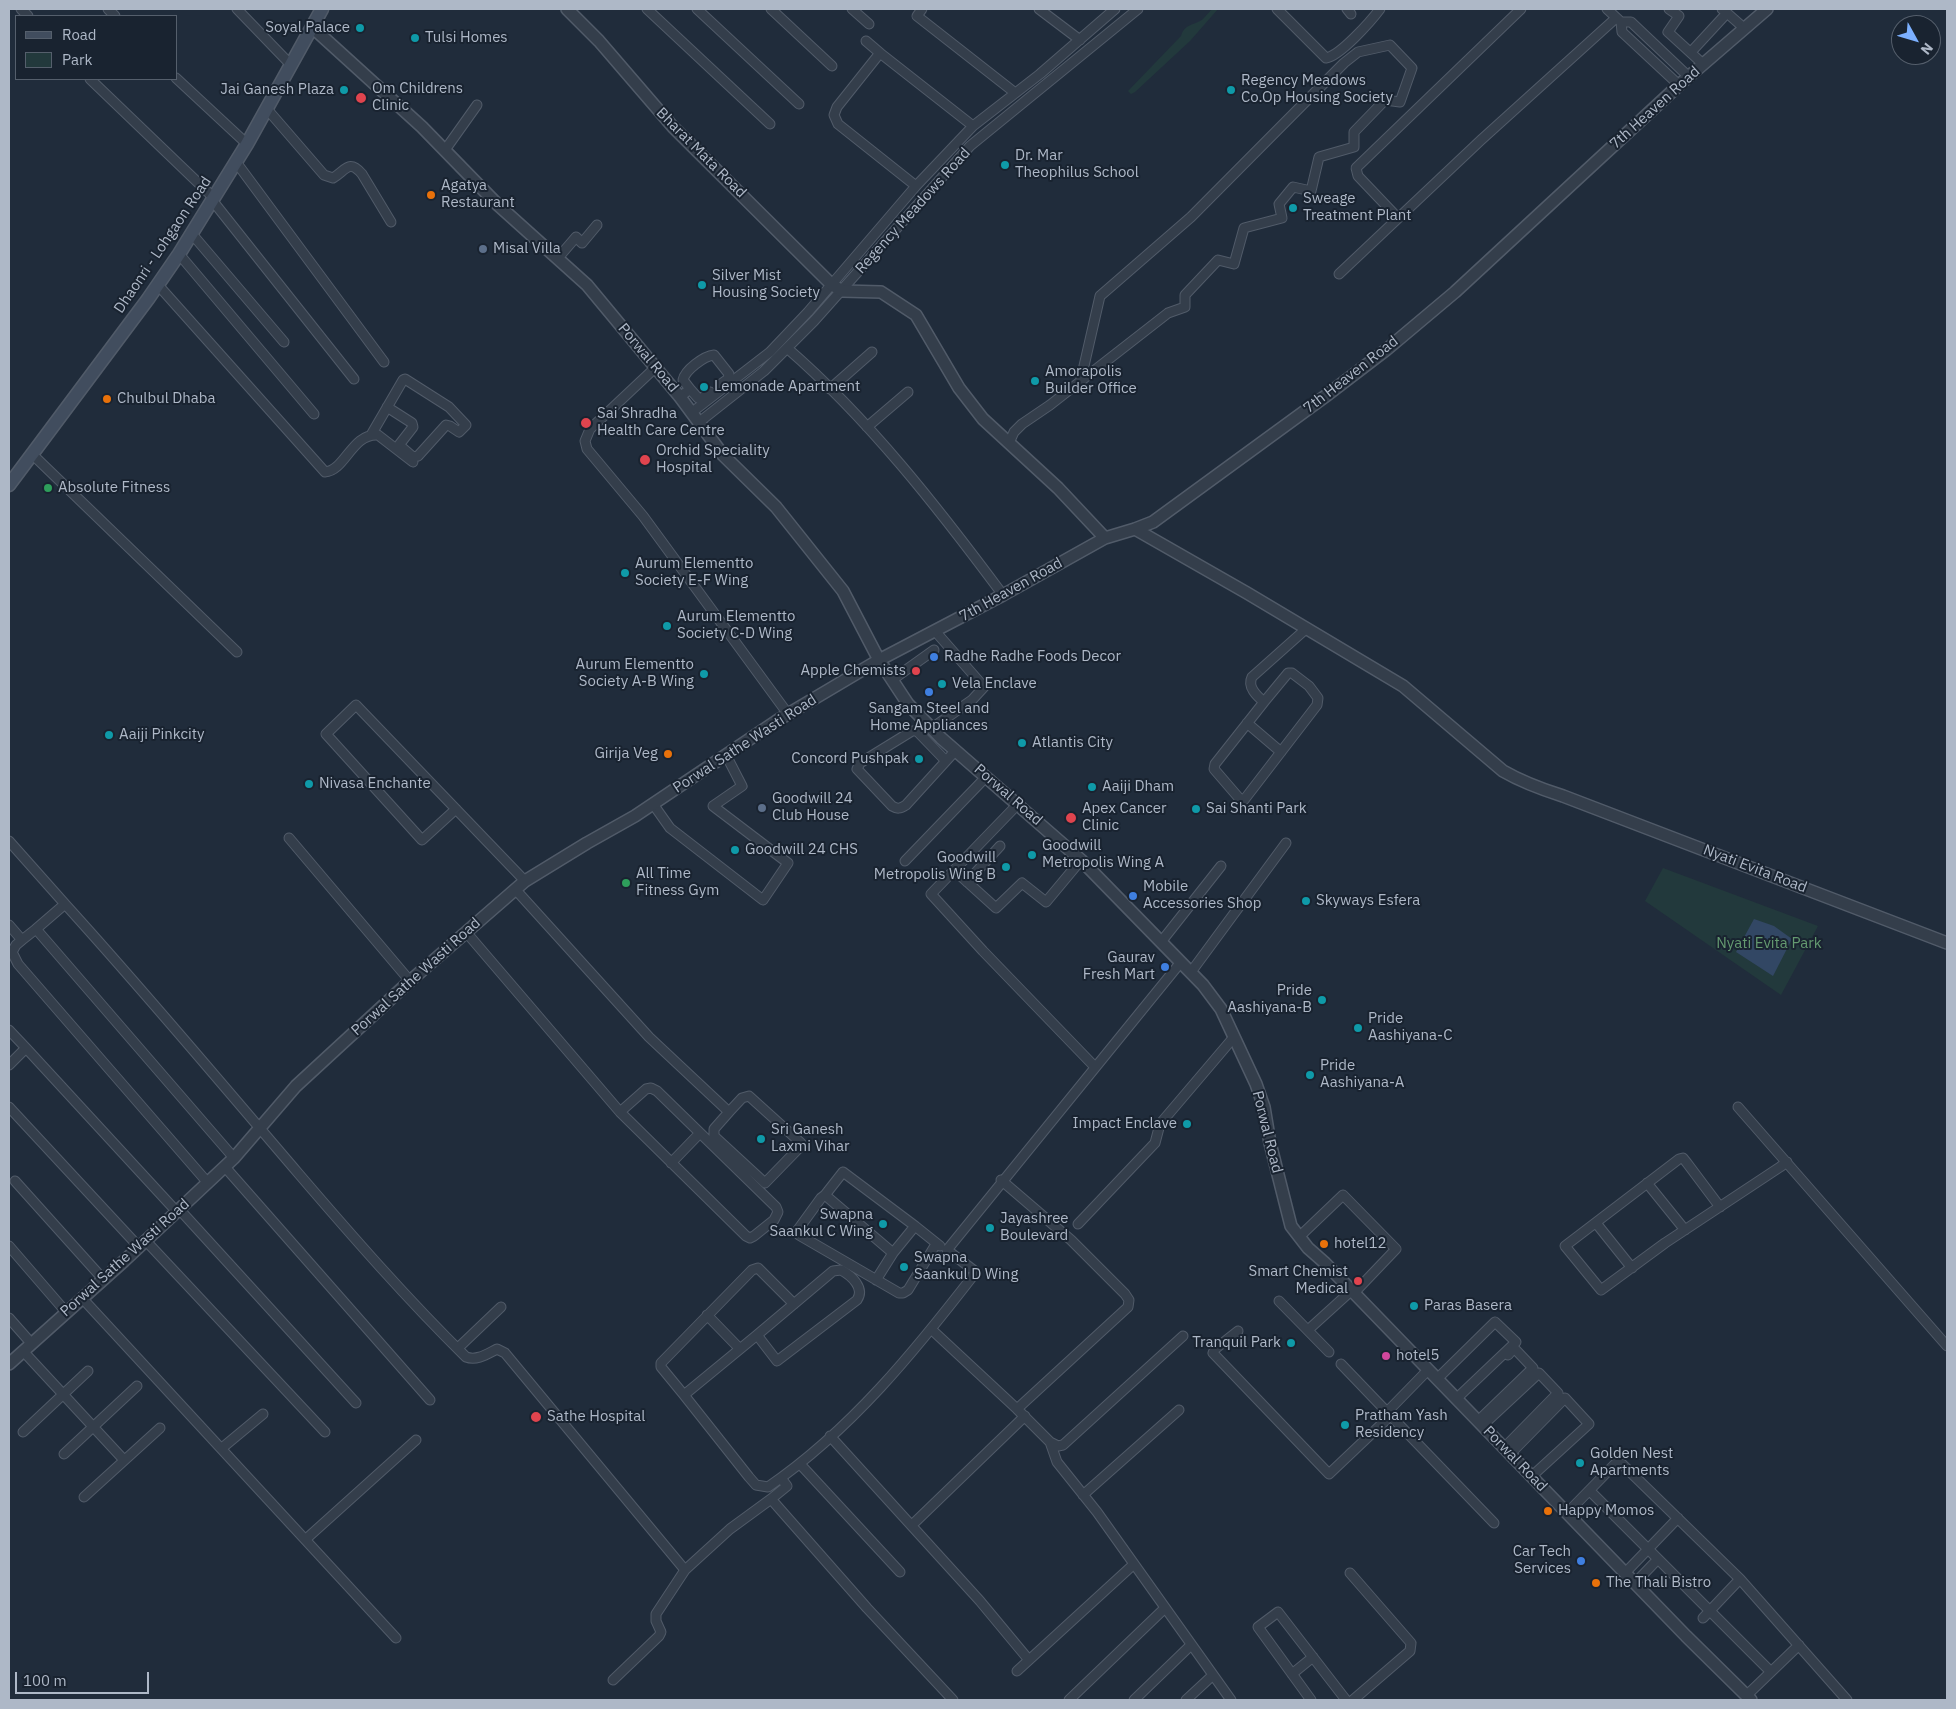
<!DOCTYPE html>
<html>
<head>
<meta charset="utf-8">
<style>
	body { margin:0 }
	#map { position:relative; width:1956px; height:1709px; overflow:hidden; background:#202c3b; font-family:"IBM Plex Sans",sans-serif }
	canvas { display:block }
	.frame { position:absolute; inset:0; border:10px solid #aeb8c7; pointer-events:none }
	.legend { position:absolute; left:15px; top:15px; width:162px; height:65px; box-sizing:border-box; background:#192330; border:1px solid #555f6c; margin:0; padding:6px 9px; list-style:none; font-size:15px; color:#aeb8c7 }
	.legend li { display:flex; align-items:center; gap:10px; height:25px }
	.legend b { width:25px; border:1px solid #555f6c }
	.north { position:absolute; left:1891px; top:15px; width:50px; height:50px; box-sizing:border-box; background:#192330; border:1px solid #555f6c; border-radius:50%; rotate:129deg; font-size:14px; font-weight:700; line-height:20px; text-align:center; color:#aeb8c7 }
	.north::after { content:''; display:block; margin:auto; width:18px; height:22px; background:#7cb0ff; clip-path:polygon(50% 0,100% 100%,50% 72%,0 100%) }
	.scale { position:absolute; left:15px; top:1672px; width:134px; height:22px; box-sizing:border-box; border:2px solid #aeb8c7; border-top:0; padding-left:6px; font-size:15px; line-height:18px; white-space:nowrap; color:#aeb8c7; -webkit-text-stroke:4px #192330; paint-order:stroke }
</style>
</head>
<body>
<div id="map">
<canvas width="1956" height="1709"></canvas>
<div class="frame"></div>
<ul class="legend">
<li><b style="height:6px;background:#414d5e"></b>Road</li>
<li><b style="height:14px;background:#22393c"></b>Park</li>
</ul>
<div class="north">N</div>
<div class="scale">100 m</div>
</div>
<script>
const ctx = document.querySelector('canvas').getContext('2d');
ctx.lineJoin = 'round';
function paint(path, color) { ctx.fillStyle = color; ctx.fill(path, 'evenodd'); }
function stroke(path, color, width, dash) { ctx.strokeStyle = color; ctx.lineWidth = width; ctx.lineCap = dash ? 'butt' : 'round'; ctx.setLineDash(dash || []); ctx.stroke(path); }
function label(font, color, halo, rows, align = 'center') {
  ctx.font = font + ' "IBM Plex Sans",sans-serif'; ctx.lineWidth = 4; ctx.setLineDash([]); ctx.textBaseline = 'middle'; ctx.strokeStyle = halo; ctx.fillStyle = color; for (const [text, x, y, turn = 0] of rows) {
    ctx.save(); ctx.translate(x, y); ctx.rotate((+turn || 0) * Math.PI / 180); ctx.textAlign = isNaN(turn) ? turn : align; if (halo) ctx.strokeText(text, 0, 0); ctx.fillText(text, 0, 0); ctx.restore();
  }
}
const green = new Path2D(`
	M 1212,9 L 1218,9 L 1190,41 L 1135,92 L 1131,94 L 1128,91 L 1181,36 C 1185,23 1194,26 1203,19 C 1206,16 1209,12 1212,9 Z
	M 1663,868 L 1818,926 L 1781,995 L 1645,901 Z`);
const water = new Path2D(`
	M 1754,919 L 1774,926 L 1792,939 L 1773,976 L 1736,952 Z`);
const minor = new Path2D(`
	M 21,9 L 28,16
	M 108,9 L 115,16
	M 237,9 L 291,65
	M 647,9 L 770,124
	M 697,9 L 799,104
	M 771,9 L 832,66
	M 852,9 L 869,24
	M 922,9 L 917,16 L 1014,92
	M 1039,9 L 1080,40
	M 1277,9 L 1326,58 C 1340,56 1371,21 1380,9
	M 1347,9 L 1351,14
	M 1607,9 L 1621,22 L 1622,32 L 1679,85
	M 1669,9 L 1679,16 L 1668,32 L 1703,64
	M 1727,13 L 1744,28
	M 1621,22 L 1631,22 L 1689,77
	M 866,41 L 880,53
	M 1691,52 L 1727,13 L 1722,9
	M 176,78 L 247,144
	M 90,79 L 214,198
	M 267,109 L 324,175 L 333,178 C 346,170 349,159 362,174 L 391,222
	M 445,150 L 477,105
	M 236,162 L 384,362
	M 916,186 L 838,124 L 834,115 L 837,107 L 880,53 L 973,126
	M 212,200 L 354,379
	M 1398,218 L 1358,176 L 1356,168 L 1521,9
	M 192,234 L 284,342
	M 179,254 L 314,414
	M 558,258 L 576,237 L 582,243 L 597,225
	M 1339,274 L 1481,140 L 1616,18
	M 158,285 L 325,472 C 345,471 352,433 378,435 L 413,462
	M 787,348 C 869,419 939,509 1003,595
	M 656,367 L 590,429 L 585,441 L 587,449 L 643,516 L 788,714
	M 690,389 L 698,398 L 702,398 L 710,392
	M 830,389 L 872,352
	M 680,397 L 690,389 L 683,380 C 685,370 704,356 714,355 L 729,374 L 728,379 L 721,384
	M 691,413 L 770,352 L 808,312 L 916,186 L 973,126 L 1040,74 L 1115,9
	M 698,423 L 764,371 L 814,321 L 970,146 L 1138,9
	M 867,427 L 908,392
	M 371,435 L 403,380 L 405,379 L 449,407 L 466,425 L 459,432 L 450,426 L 446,425 L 418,456 L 413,457 L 399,445 L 413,427 L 412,423 L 387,407
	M 1009,443 L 1014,432 L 1022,424 L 1050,405 L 1168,313 L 1185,307 L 1185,295 L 1218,260 L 1234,264 L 1244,228 L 1282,218 L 1279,204 L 1293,187 L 1311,191 L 1319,157 L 1354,147 L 1354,132 L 1385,100 L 1400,102 L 1412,68 L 1390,45 L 1358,52 L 1344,63 L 1191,217 L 1100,296 L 1081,379
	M 32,454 L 237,652
	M 892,680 L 934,650
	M 1264,702 L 1288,673 L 1292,673 L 1309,686 L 1318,698 L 1317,705 L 1244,800 L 1239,798 L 1214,769 L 1215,764 L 1264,702 C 1257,696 1247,687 1252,677 L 1307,628
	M 1247,723 L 1281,752
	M 932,728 L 972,700 L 984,687 L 935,631
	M 946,761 L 917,731 L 912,731 L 860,763 L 857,769 L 892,806 C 897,809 900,809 906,805 L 956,750
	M 653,804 L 670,828 L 763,900 L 788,863 L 713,806 L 742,786 L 726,755
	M 1018,804 L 931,894 L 983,951 L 1095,1067
	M 456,809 L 422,840 L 326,734 L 356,705 L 525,881
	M 289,838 L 410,981
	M 9,841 L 65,904
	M 905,861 L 986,777
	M 954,870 L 996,908 L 1022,883 L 1046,902 L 1081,860
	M 967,882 L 1000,846
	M 515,889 L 649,1037 L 729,1112 L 742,1098 L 749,1096 L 801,1143 L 801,1146 L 765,1183 L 714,1136 L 714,1129 L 729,1112
	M 9,925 L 22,940 L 36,929 L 234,1158
	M 36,929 L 65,904 C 145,992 221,1083 298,1173 C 352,1236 407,1299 466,1357 C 477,1361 487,1354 497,1349 L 505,1353 L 685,1570 L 730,1529 L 771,1499 L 867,1608 L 953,1700
	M 466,932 L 620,1112 L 646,1089 L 651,1088 L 657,1091 L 776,1207 L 778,1212 L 774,1220 L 754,1236 L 750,1238 L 746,1236 L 620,1112
	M 22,940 L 16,945 L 12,952 L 18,964 L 208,1183
	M 1161,942 L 1221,866
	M 1191,972 L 1286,843
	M 9,1030 L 26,1048
	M 9,1065 L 26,1048 L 177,1212
	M 9,1107 L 139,1247
	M 1738,1107 L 1947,1346
	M 671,1163 L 700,1133
	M 225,1167 L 430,1400
	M 1001,1180 L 1071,1240 L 1125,1294 L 1129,1300 L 1128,1307 L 1017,1409
	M 15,1181 L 103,1279
	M 1647,1183 L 1685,1230
	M 825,1195 L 843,1172 L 915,1226
	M 1720,1207 L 1687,1163 L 1683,1158 L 1679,1159 L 1565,1246 L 1601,1290 L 1665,1243 L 1780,1167 L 1787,1162
	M 180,1210 L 356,1403
	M 1596,1223 L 1632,1268
	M 1078,1224 L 1155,1143 L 1160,1124 L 1234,1037
	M 1299,1237 L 1343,1195 L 1396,1249 L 1354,1293
	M 146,1241 L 325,1432
	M 9,1246 L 66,1312
	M 893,1253 L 825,1195 L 821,1198 L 797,1231 L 799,1235 L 899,1293 L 903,1293 L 908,1290 L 936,1244
	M 876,1280 L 893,1253 L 915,1226 L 940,1246
	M 82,1298 L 396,1638
	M 1279,1301 L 1329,1352
	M 707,1315 L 740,1349
	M 9,1318 L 31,1343
	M 931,1329 L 1017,1409 L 1050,1442 L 1057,1462 L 1097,1512 L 1231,1700
	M 1308,1330 L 1351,1291
	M 1238,1331 L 1215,1349 L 1213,1353 L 1329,1474 L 1387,1419 L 1387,1412 L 1341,1364
	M 757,1335 L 833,1271 L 841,1270 C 852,1276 865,1288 857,1300 L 777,1361 L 757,1335 L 684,1395 L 749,1477 L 756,1485 L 768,1487 C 851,1430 915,1351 976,1272 L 947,1250 L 1181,962
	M 458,1348 L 501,1307
	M 23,1351 L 124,1460
	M 1428,1370 L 1387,1412 L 1494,1523
	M 1437,1379 L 1495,1322 L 1516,1342 L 1456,1399
	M 684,1395 L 661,1367 L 661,1363 L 752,1270 L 758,1268 L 794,1304
	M 1478,1421 L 1533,1368 L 1514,1348 L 1508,1355
	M 1483,1425 L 1539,1373 L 1558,1393 L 1504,1448
	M 23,1432 L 88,1371
	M 830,1436 L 980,1601 L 1029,1660
	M 1050,1442 L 1058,1446 L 1063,1445 L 1183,1336
	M 222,1448 L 263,1414
	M 64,1454 L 137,1386
	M 1510,1454 L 1565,1398 L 1589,1424 L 1532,1476
	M 800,1464 L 900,1572
	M 1590,1491 L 1771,1672
	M 1083,1495 L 1179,1410
	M 84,1497 L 160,1428
	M 771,1499 L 787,1486 L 781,1478
	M 1573,1507 L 1615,1464 L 1618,1463 L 1622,1464 L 1740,1579 L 1847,1700
	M 912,1525 L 1025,1416
	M 306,1539 L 416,1440
	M 1350,1573 L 1411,1643 L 1410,1651 L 1353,1700
	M 1625,1573 L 1678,1518
	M 1635,1583 L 1658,1559
	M 1703,1618 L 1740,1579
	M 1017,1671 L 1134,1564
	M 1292,1674 L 1313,1657
	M 613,1680 L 659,1636 L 661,1632 L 656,1621 L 656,1614 L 685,1570
	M 1746,1696 L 1799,1645
	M 1069,1700 L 1165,1608
	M 1134,1700 L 1191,1645
	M 1186,1700 L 1213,1675
	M 1311,1700 L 1258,1627 L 1278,1612 L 1346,1700`);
const tertiary = new Path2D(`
	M 567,9 L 599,41 L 673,127 L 831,284 L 842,291 L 881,292 L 916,315 L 959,388 L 983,419 L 1058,488 L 1105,538
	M 312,27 L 422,127 L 498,205 L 587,285 L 680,397 L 723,455 L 776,507 L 843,591 L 879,660 L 908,704 L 941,738 L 1081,860 L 1203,985 L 1221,1009 L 1256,1084 L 1264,1107 L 1270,1143 L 1291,1226 L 1308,1248 L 1325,1263 L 1686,1636 L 1751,1700
	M 1135,529 L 1247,593 L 1403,686 L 1503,771 C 1522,782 1541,789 1563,796 L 1947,943
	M 9,1364 L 124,1261 L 234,1158 L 296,1086 L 410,981 L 525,881 L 587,843 L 635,816 L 778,720 L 879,660 L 1003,595 L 1105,538 L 1135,529 L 1153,522 L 1327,395 L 1386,350 L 1455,292 L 1679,85 L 1767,9`);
const secondary = new Path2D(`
	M 9,485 L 148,299 L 179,254 L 247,144 L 322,9`);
const markers = [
	[360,28,5,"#0f9aa8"],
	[415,38,5,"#0f9aa8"],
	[344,90,5,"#0f9aa8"],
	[1231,90,5,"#0f9aa8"],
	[361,98,6,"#e0444e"],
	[1005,165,5,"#0f9aa8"],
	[431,195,5,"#e8710a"],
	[1293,208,5,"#0f9aa8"],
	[483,249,5,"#5c6f8a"],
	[702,285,5,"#0f9aa8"],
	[1035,381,5,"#0f9aa8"],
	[704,387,5,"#0f9aa8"],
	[107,399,5,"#e8710a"],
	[586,423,6,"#e0444e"],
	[645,460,6,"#e0444e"],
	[48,488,5,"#2e9e5b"],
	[625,573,5,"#0f9aa8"],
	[667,626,5,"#0f9aa8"],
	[934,657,5,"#3f7fe0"],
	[916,671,5,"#e0444e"],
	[704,674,5,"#0f9aa8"],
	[942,684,5,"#0f9aa8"],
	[929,692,5,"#3f7fe0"],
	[109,735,5,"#0f9aa8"],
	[1022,743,5,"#0f9aa8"],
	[668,754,5,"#e8710a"],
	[919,759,5,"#0f9aa8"],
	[309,784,5,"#0f9aa8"],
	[1092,787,5,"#0f9aa8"],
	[762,808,5,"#5c6f8a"],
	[1196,809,5,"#0f9aa8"],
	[1071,818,6,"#e0444e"],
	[735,850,5,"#0f9aa8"],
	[1032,855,5,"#0f9aa8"],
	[1006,867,5,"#0f9aa8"],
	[626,883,5,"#2e9e5b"],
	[1133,896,5,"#3f7fe0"],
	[1306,901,5,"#0f9aa8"],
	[1165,967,5,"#3f7fe0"],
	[1322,1000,5,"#0f9aa8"],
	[1358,1028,5,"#0f9aa8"],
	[1310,1075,5,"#0f9aa8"],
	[1187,1124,5,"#0f9aa8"],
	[761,1139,5,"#0f9aa8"],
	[883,1224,5,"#0f9aa8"],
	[990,1228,5,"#0f9aa8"],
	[1324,1244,5,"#e8710a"],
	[904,1267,5,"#0f9aa8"],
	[1358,1281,5,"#e0444e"],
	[1414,1306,5,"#0f9aa8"],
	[1291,1343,5,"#0f9aa8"],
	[1386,1356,5,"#d1479c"],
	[536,1417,6,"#e0444e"],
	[1345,1425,5,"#0f9aa8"],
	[1580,1463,5,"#0f9aa8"],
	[1548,1511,5,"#e8710a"],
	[1581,1561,5,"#3f7fe0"],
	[1596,1583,5,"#e8710a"]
];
const poiNames = [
	["Soyal Palace",350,28,"right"],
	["Tulsi Homes",425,38],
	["Regency Meadows",1241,81],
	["Co.Op Housing Society",1241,98],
	["Om Childrens",372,89],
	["Clinic",372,106],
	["Jai Ganesh Plaza",334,90,"right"],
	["Dr. Mar",1015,156],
	["Theophilus School",1015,173],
	["Agatya",441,186],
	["Restaurant",441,203],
	["Sweage",1303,199],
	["Treatment Plant",1303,216],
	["Misal Villa",493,249],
	["Silver Mist",712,276],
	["Housing Society",712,293],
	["Amorapolis",1045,372],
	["Builder Office",1045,389],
	["Lemonade Apartment",714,387],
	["Chulbul Dhaba",117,399],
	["Sai Shradha",597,414],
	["Health Care Centre",597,431],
	["Orchid Speciality",656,451],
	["Hospital",656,468],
	["Absolute Fitness",58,488],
	["Aurum Elementto",635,564],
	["Society E-F Wing",635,581],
	["Aurum Elementto",677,617],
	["Society C-D Wing",677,634],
	["Radhe Radhe Foods Decor",944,657],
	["Aurum Elementto",694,665,"right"],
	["Society A-B Wing",694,682,"right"],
	["Apple Chemists",906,671,"right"],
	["Vela Enclave",952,684],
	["Sangam Steel and",929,709,"center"],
	["Home Appliances",929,726,"center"],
	["Aaiji Pinkcity",119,735],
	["Atlantis City",1032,743],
	["Girija Veg",658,754,"right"],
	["Concord Pushpak",909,759,"right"],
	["Nivasa Enchante",319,784],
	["Aaiji Dham",1102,787],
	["Goodwill 24",772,799],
	["Club House",772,816],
	["Apex Cancer",1082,809],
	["Clinic",1082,826],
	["Sai Shanti Park",1206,809],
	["Goodwill",1042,846],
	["Metropolis Wing A",1042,863],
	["Goodwill 24 CHS",745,850],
	["Goodwill",996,858,"right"],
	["Metropolis Wing B",996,875,"right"],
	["All Time",636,874],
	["Fitness Gym",636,891],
	["Mobile",1143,887],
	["Accessories Shop",1143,904],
	["Skyways Esfera",1316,901],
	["Gaurav",1155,958,"right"],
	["Fresh Mart",1155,975,"right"],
	["Pride",1312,991,"right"],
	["Aashiyana-B",1312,1008,"right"],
	["Pride",1368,1019],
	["Aashiyana-C",1368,1036],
	["Pride",1320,1066],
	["Aashiyana-A",1320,1083],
	["Impact Enclave",1177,1124,"right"],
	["Sri Ganesh",771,1130],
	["Laxmi Vihar",771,1147],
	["Swapna",873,1215,"right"],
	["Saankul C Wing",873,1232,"right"],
	["Jayashree",1000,1219],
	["Boulevard",1000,1236],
	["hotel12",1334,1244],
	["Swapna",914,1258],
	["Saankul D Wing",914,1275],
	["Smart Chemist",1348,1272,"right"],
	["Medical",1348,1289,"right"],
	["Paras Basera",1424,1306],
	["Tranquil Park",1281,1343,"right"],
	["hotel5",1396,1356],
	["Pratham Yash",1355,1416],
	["Residency",1355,1433],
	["Sathe Hospital",547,1417],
	["Golden Nest",1590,1454],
	["Apartments",1590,1471],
	["Happy Momos",1558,1511],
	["Car Tech",1571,1552,"right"],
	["Services",1571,1569,"right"],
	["The Thali Bistro",1606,1583]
];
const streetNames = [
	["7th Heaven Road",1655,108,-42],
	["Bharat Mata Road",701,153,45],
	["Regency Meadows Road",913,211,-48],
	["Dhaonri - Lohgaon Road",163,245,-56],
	["Porwal Road",648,358,50],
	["7th Heaven Road",1351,375,-38],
	["7th Heaven Road",1011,590,-29],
	["Porwal Sathe Wasti Road",745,744,-33],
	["Porwal Road",1008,795,41],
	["Nyati Evita Road",1755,869,21],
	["Porwal Sathe Wasti Road",416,977,-42],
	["Porwal Road",1267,1132,76],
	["Porwal Sathe Wasti Road",125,1258,-42],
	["Porwal Road",1515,1459,46]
];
const parkNames = [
	["Nyati Evita Park",1769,944]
];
paint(green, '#22393c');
paint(water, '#324764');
stroke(minor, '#515b69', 11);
stroke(tertiary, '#515b69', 14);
stroke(secondary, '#515b69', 15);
stroke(minor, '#343e4b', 9);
stroke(tertiary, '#343e4b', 11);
stroke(secondary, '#414d5e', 12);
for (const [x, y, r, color] of markers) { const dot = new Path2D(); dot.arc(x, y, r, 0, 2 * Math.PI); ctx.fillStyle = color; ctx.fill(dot); stroke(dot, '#192330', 2); }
label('15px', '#aeb8c7', '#192330', poiNames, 'left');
label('15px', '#aeb8c7', '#192330', streetNames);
label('15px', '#649a70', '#192330', parkNames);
</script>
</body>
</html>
